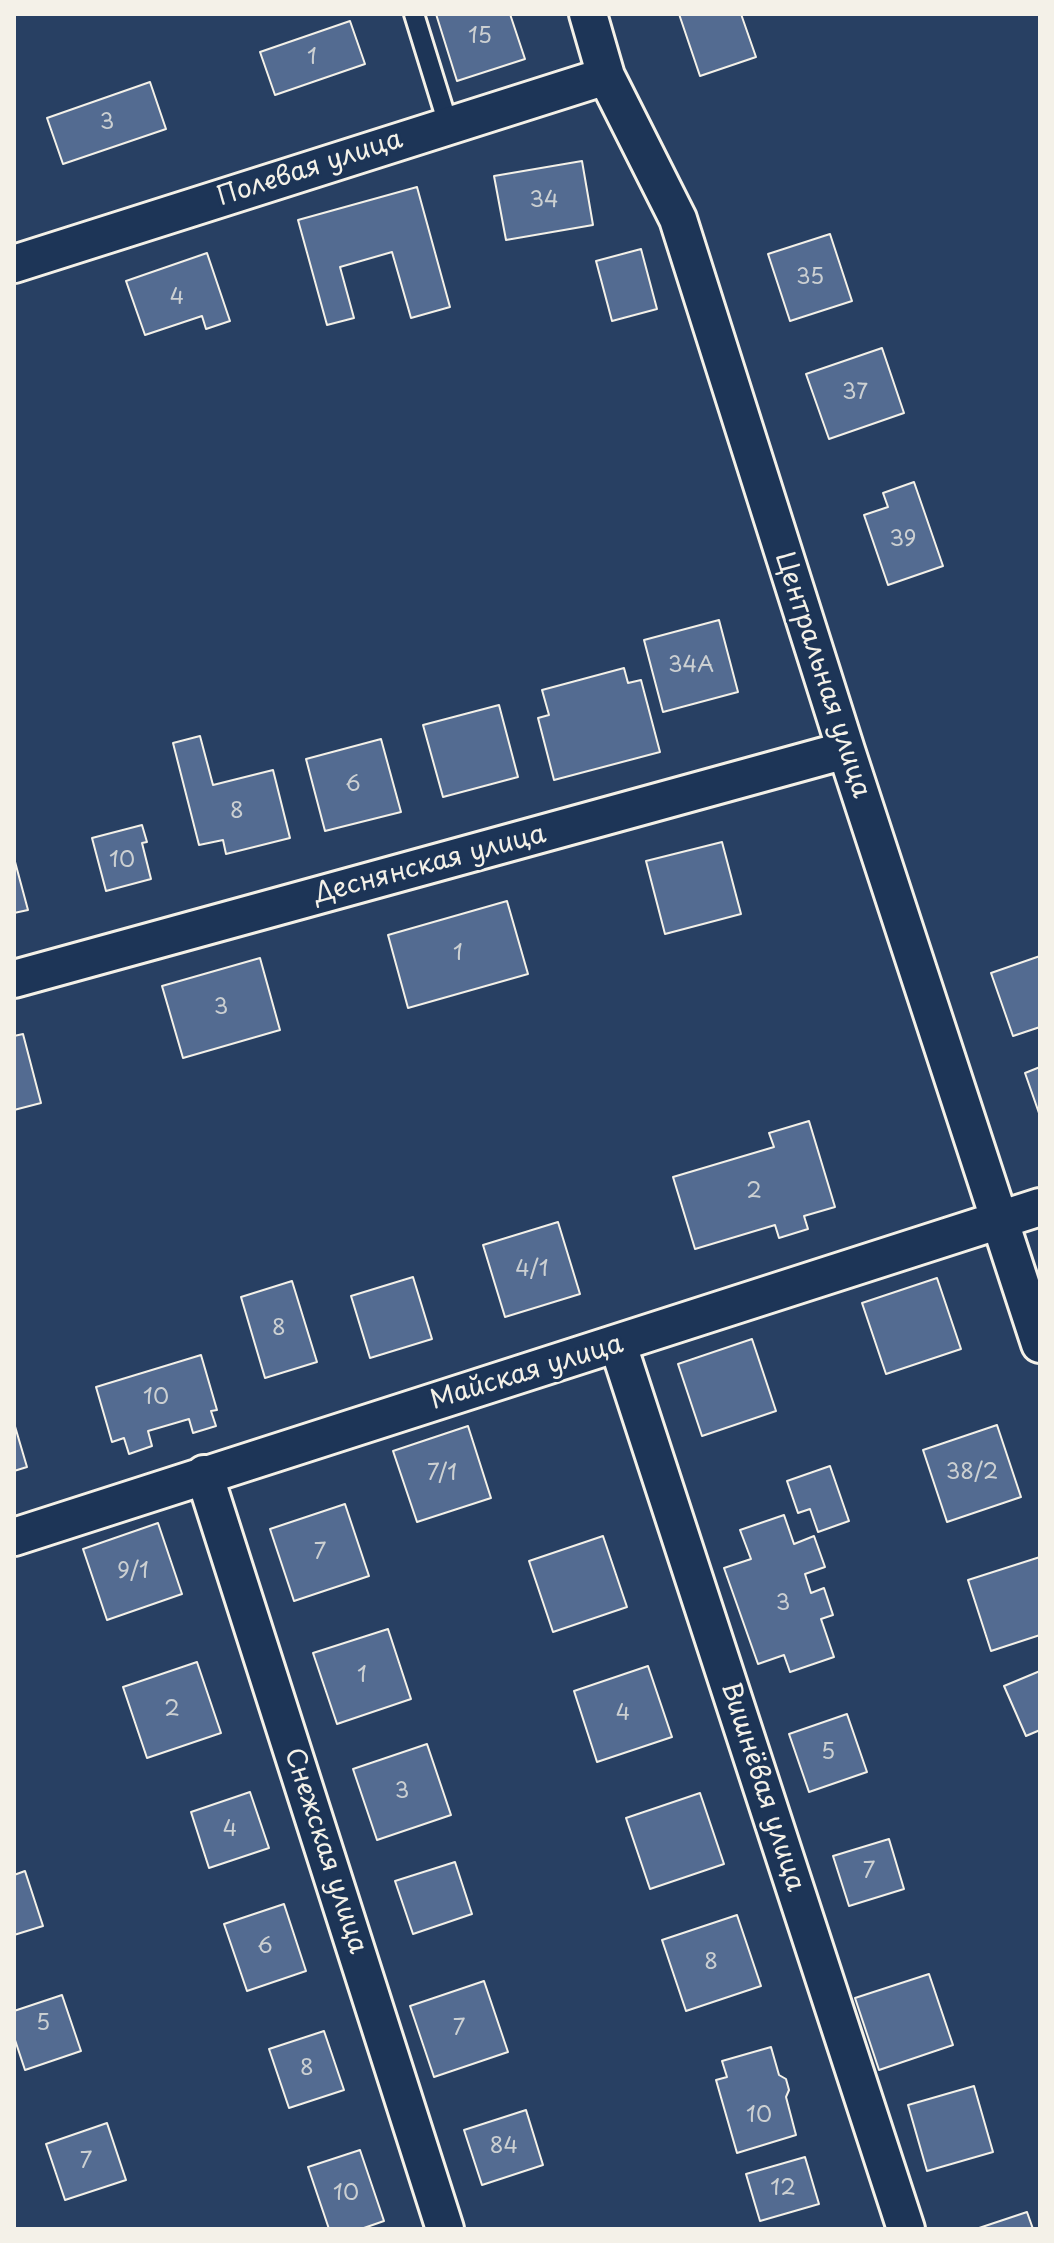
<!DOCTYPE html>
<html>
<head>
<meta charset="utf-8">
<style>
	body { margin:0 }
	#map { position:relative; width:1054px; height:2243px; overflow:hidden; background:#284063; font-family:"Playpen Sans",sans-serif }
	canvas { display:block }
	.frame { position:absolute; inset:0; border:16px solid #f4f1e8; pointer-events:none }
</style>
</head>
<body>
<div id="map">
<canvas width="1054" height="2243"></canvas>
<div class="frame"></div>
</div>
<script>
const ctx = document.querySelector('canvas').getContext('2d');
ctx.lineJoin = 'round';
function paint(path, color) { ctx.fillStyle = color; ctx.fill(path, 'evenodd'); }
function stroke(path, color, width, dash) { ctx.strokeStyle = color; ctx.lineWidth = width; ctx.lineCap = dash ? 'butt' : 'round'; ctx.setLineDash(dash || []); ctx.stroke(path); }
function label(font, color, halo, rows, align = 'center') {
  ctx.font = font + ' "Playpen Sans",sans-serif'; ctx.lineWidth = 6; ctx.setLineDash([]); ctx.textBaseline = 'middle'; ctx.strokeStyle = halo; ctx.fillStyle = color; for (const [text, x, y, turn = 0] of rows) {
    ctx.save(); ctx.translate(x, y); ctx.rotate((+turn || 0) * Math.PI / 180); ctx.textAlign = isNaN(turn) ? turn : align; if (halo) ctx.strokeText(text, 0, 0); ctx.fillText(text, 0, 0); ctx.restore();
  }
}
const building = new Path2D(`
	M 436,14 L 510,14 L 525,59 L 457,81 Z
	M 679,14 L 741,14 L 756,57 L 700,76 Z
	M 350,21 L 365,64 L 275,95 L 260,52 Z
	M 150,82 L 166,129 L 63,164 L 47,118 Z
	M 582,161 L 593,225 L 506,240 L 494,176 Z
	M 417,187 L 450,307 L 411,318 L 392,252 L 340,267 L 354,318 L 327,325 L 298,220 Z
	M 830,234 L 852,301 L 790,321 L 768,254 Z
	M 641,249 L 657,309 L 612,321 L 596,261 Z
	M 207,253 L 230,321 L 206,329 L 202,316 L 145,335 L 126,281 Z
	M 882,348 L 904,413 L 829,439 L 806,374 Z
	M 914,482 L 943,566 L 888,585 L 864,515 L 888,507 L 883,493 Z
	M 719,620 L 738,692 L 663,712 L 644,640 Z
	M 624,668 L 628,683 L 641,680 L 660,752 L 554,780 L 538,718 L 549,715 L 542,690 Z
	M 499,705 L 518,777 L 443,797 L 423,725 Z
	M 200,736 L 213,785 L 273,770 L 290,838 L 226,854 L 223,840 L 199,845 L 173,743 Z
	M 381,739 L 401,812 L 325,831 L 306,759 Z
	M 142,825 L 147,842 L 142,843 L 151,879 L 106,891 L 92,838 Z
	M 722,842 L 741,914 L 665,934 L 646,861 Z
	M 14,858 L 28,910 L 14,913 Z
	M 507,901 L 528,974 L 408,1008 L 388,935 Z
	M 1040,956 L 1040,1027 L 1013,1036 L 991,973 Z
	M 260,958 L 280,1030 L 183,1058 L 162,986 Z
	M 23,1034 L 41,1103 L 14,1110 L 14,1036 Z
	M 1040,1067 L 1040,1116 L 1025,1073 Z
	M 809,1121 L 835,1207 L 804,1216 L 808,1229 L 779,1238 L 775,1225 L 695,1249 L 673,1177 L 774,1147 L 769,1133 Z
	M 558,1222 L 580,1294 L 505,1317 L 483,1245 Z
	M 413,1277 L 432,1339 L 370,1358 L 351,1296 Z
	M 937,1278 L 961,1349 L 886,1374 L 862,1303 Z
	M 292,1281 L 317,1362 L 265,1378 L 241,1297 Z
	M 752,1339 L 776,1411 L 702,1436 L 678,1364 Z
	M 201,1355 L 217,1410 L 211,1411 L 216,1426 L 193,1433 L 189,1419 L 148,1431 L 152,1446 L 129,1454 L 124,1438 L 112,1442 L 96,1387 Z
	M 14,1423 L 27,1467 L 14,1471 Z
	M 997,1425 L 1021,1497 L 947,1522 L 923,1450 Z
	M 468,1426 L 491,1498 L 417,1522 L 393,1451 Z
	M 830,1466 L 849,1521 L 818,1532 L 810,1509 L 798,1513 L 787,1481 Z
	M 345,1504 L 369,1576 L 294,1601 L 270,1529 Z
	M 784,1515 L 794,1544 L 814,1536 L 825,1567 L 805,1574 L 811,1593 L 824,1588 L 833,1615 L 821,1619 L 834,1657 L 790,1672 L 784,1655 L 758,1664 L 724,1568 L 751,1559 L 740,1530 Z
	M 158,1523 L 182,1594 L 107,1620 L 83,1549 Z
	M 603,1536 L 627,1607 L 553,1632 L 529,1561 Z
	M 1040,1557 L 1040,1635 L 991,1651 L 968,1580 Z
	M 388,1629 L 411,1699 L 337,1724 L 313,1653 Z
	M 197,1662 L 221,1733 L 147,1758 L 123,1687 Z
	M 648,1666 L 672,1737 L 597,1762 L 574,1691 Z
	M 1040,1671 L 1040,1730 L 1026,1736 L 1004,1686 Z
	M 847,1714 L 867,1772 L 809,1792 L 789,1734 Z
	M 427,1744 L 451,1815 L 377,1840 L 353,1769 Z
	M 250,1792 L 269,1848 L 209,1868 L 191,1812 Z
	M 700,1793 L 724,1864 L 650,1889 L 626,1818 Z
	M 889,1839 L 904,1889 L 849,1906 L 833,1856 Z
	M 455,1862 L 472,1914 L 413,1934 L 395,1881 Z
	M 25,1871 L 43,1926 L 14,1935 L 14,1875 Z
	M 284,1904 L 306,1971 L 247,1991 L 224,1924 Z
	M 737,1915 L 761,1986 L 686,2011 L 662,1940 Z
	M 929,1974 L 953,2045 L 879,2070 L 855,1998 Z
	M 484,1981 L 508,2052 L 434,2077 L 410,2006 Z
	M 62,1995 L 81,2051 L 25,2070 L 14,2037 L 14,2011 Z
	M 324,2031 L 344,2090 L 289,2108 L 269,2049 Z
	M 771,2047 L 779,2075 L 786,2079 L 789,2090 L 786,2097 L 796,2135 L 737,2153 L 716,2080 L 727,2077 L 722,2061 Z
	M 974,2086 L 993,2152 L 927,2171 L 908,2105 Z
	M 526,2110 L 543,2165 L 482,2185 L 464,2130 Z
	M 107,2123 L 126,2180 L 65,2200 L 46,2144 Z
	M 360,2150 L 384,2221 L 361,2229 L 329,2229 L 308,2167 Z
	M 805,2157 L 819,2204 L 760,2221 L 746,2174 Z
	M 1027,2212 L 1033,2229 L 976,2229 Z`);
const lane = new Path2D(`
	M 414,14 L 448,124`);
const street = new Path2D(`
	M 588,14 L 606,76 L 678,219 L 846,750 L 1040,1344
	M 14,264 L 606,76
	M 14,979 L 846,750
	M 618,1345 L 906,2229
	M 204,1474 L 445,2229
	M 14,1537 L 1040,1207`);
const numberNames = [
	["15",480,37],
	["1",312,58],
	["3",107,123],
	["34",544,201],
	["35",810,278],
	["4",177,298],
	["37",855,393],
	["39",903,540],
	["34А",691,666],
	["6",353,785],
	["8",237,812],
	["10",122,861],
	["1",458,954],
	["3",221,1008],
	["2",754,1192],
	["4/1",532,1270],
	["8",279,1329],
	["10",156,1398],
	["38/2",972,1473],
	["7/1",442,1474],
	["7",320,1553],
	["9/1",133,1572],
	["3",783,1604],
	["1",362,1676],
	["2",172,1710],
	["4",623,1714],
	["5",828,1753],
	["3",402,1792],
	["4",230,1830],
	["7",869,1872],
	["6",265,1947],
	["8",711,1963],
	["5",43,2024],
	["7",459,2029],
	["8",307,2069],
	["10",759,2116],
	["84",504,2147],
	["7",86,2162],
	["12",783,2189],
	["10",346,2194]
];
const streetNames = [
	["Полевая улица",310,169,-18],
	["Центральная улица",822,675,72],
	["Деснянская улица",430,865,-15],
	["Майская улица",527,1373,-17],
	["Вишнёвая улица",762,1787,72],
	["Снежская улица",325,1851,72]
];
paint(building, '#536b91');
stroke(building, '#f4f1e8', 2);
stroke(lane, '#f4f1e8', 24);
stroke(street, '#f4f1e8', 42);
stroke(lane, '#1d3557', 18);
stroke(street, '#1d3557', 36);
label('22px', '#ccd0d2', null, numberNames);
label('26px', '#f4f1e8', '#1d3557', streetNames);
</script>
</body>
</html>
